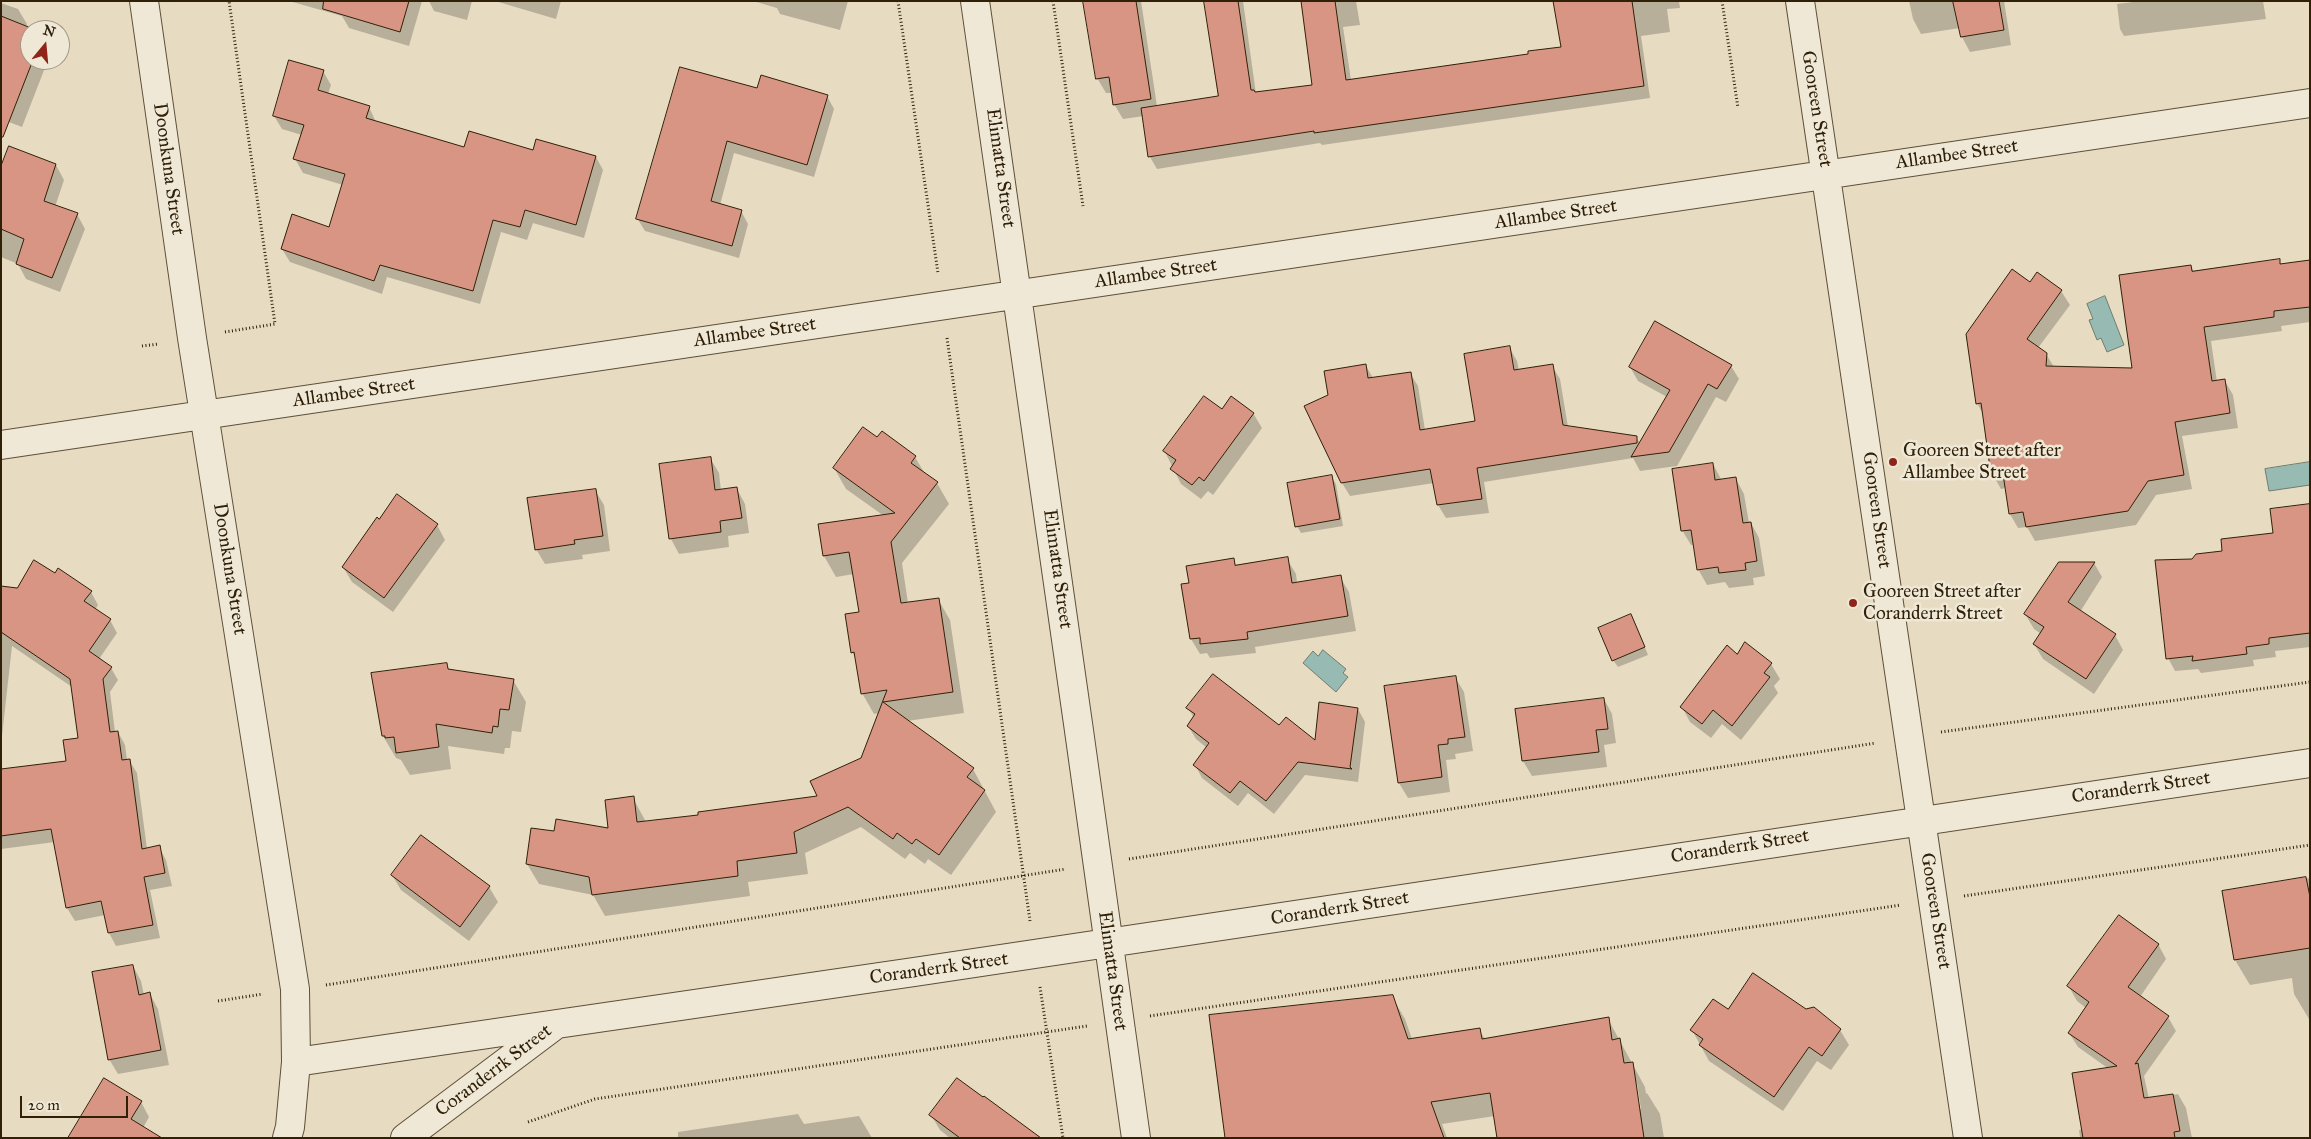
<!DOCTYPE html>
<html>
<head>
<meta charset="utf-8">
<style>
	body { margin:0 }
	#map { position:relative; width:2311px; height:1139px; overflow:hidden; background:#e7dbc2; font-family:"IM FELL Great Primer",serif }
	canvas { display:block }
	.frame { position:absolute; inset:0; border:2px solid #302008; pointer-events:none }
	.north { position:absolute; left:20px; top:20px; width:50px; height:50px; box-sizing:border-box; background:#efe8d7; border:1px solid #a39884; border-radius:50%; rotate:17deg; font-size:14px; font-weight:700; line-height:20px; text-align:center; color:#302008 }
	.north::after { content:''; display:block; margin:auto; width:18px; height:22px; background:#8f2418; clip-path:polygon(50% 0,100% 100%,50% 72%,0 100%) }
	.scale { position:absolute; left:20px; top:1096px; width:108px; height:22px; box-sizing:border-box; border:2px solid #302008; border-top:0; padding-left:6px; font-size:15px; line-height:18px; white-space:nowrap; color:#302008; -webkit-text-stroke:4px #efe8d7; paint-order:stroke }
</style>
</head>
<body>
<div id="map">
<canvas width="2311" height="1139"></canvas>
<div class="frame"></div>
<div class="north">N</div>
<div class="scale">20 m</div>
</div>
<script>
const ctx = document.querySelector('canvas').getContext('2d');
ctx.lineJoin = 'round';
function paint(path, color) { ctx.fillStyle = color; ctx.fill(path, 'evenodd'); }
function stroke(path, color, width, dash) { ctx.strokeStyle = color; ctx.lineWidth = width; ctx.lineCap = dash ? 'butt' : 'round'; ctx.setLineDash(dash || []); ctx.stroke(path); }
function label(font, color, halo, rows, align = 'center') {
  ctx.font = font + ' "IM FELL Great Primer",serif'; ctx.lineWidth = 5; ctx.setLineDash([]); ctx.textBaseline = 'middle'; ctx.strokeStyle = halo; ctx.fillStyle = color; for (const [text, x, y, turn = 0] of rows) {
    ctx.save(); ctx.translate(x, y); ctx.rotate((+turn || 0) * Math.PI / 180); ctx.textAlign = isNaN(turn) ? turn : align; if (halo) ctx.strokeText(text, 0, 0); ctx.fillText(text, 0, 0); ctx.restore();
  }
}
const water = new Path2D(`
	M 2105,296 L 2124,345 L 2107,352 L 2101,338 L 2097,340 L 2089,320 L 2093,319 L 2087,304 Z
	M 2310,462 L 2310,485 L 2269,491 L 2265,469 Z
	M 1323,650 L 1346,669 L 1343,673 L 1348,677 L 1336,692 L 1303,663 L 1313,651 L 1318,656 Z`);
const shadow = new Path2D(`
	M 289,1 L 422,1 L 409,46 L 349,28 L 342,16 Z
	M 429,1 L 472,1 L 467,20 L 434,11 Z
	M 495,1 L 561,1 L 556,19 Z
	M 753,1 L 848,1 L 840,30 L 780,14 L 777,8 Z
	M 1085,1 L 1141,1 L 1157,106 L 1219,97 L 1205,1 L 1243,1 L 1256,94 L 1313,86 L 1302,1 L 1356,1 L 1360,25 L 1343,27 L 1351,80 L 1529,55 L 1562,48 L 1555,1 L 1679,1 L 1680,8 L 1667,9 L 1670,32 L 1641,36 L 1650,98 L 1322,145 L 1320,143 L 1157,169 L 1150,157 L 1144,116 L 1123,119 L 1114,104 L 1112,93 L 1106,93 L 1097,78 Z
	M 1909,1 L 2004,1 L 2011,45 L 1970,52 L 1962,37 L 1960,28 L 1921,34 L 1913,19 Z
	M 2141,1 L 2263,1 L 2266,19 L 2124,36 L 2120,29 L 2117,4 Z
	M 1,3 L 18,9 L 27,24 L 26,27 L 33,30 L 30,30 L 30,60 L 48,60 L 22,127 L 1,119 Z
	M 323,71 L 331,85 L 328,94 L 369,107 L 376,122 L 465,148 L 596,157 L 603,170 L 584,238 L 533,223 L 527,240 L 501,232 L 480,304 L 387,277 L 382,294 L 290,262 L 282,249 L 330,229 L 343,185 L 303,173 L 295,159 L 302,135 L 282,129 L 274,116 Z
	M 758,90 L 827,96 L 834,109 L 814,177 L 734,153 L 720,205 L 741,211 L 748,224 L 739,258 L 645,231 L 637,218 Z
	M 56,165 L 64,180 L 55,207 L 77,214 L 85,229 L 60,292 L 26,279 L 18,264 L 1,257 L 1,168 Z
	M 2279,261 L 2281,265 L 2310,261 L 2310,322 L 2281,326 L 2282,331 L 2211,341 L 2217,382 L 2225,381 L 2233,395 L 2238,428 L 2182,436 L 2192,489 L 2156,495 L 2136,525 L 2035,541 L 2027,527 L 2018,528 L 2010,514 L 2006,488 L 2001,489 L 1993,475 L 1984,416 L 1977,403 L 2030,284 L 2061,291 L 2070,305 L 2038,348 L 2046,354 L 2054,367 L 2134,370 L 2191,266 L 2194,272 Z
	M 1509,347 L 1517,361 L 1519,371 L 1552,366 L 1560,379 L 1568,427 L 1636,437 L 1640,443 L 1667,397 L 1638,381 L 1630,367 L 1731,366 L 1739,379 L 1726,402 L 1716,397 L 1677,466 L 1640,471 L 1633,458 L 1484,482 L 1489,513 L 1446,518 L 1438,505 L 1434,483 L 1350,496 L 1342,483 L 1329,396 L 1366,366 L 1373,378 L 1410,373 L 1418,386 L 1425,430 L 1476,422 Z
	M 1222,411 L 1253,413 L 1262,428 L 1213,495 L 1208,491 L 1201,499 L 1181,484 L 1165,452 Z
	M 878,439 L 915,457 L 925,474 L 937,483 L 949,504 L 902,563 L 908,603 L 938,599 L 950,620 L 964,713 L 907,721 L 973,769 L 996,812 L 951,875 L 928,859 L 925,864 L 910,853 L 905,859 L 861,827 L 805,853 L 808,874 L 748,882 L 750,896 L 605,916 L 593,895 L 539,884 L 527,864 L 555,833 L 610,830 L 633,798 L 646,822 L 700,816 L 819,797 L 862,759 L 879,713 L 874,714 L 862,693 L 857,660 L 852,652 L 860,613 L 854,574 L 836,577 L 824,556 L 819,525 L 884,516 L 846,489 L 834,468 Z
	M 710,458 L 719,473 L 721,491 L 737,489 L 745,504 L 749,533 L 728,536 L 729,547 L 679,554 L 671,539 L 660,465 Z
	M 1713,464 L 1721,479 L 1736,479 L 1744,494 L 1749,523 L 1751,523 L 1759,538 L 1765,576 L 1753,578 L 1754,585 L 1729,588 L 1725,582 L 1707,585 L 1698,569 L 1695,545 L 1691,545 L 1682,530 Z
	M 1331,476 L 1336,484 L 1343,526 L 1301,533 L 1297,526 Z
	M 595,490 L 604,505 L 610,551 L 582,555 L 583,559 L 545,564 L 536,549 Z
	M 2310,505 L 2310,647 L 2275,651 L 2276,657 L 2253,660 L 2254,666 L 2201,673 L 2198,669 L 2175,671 L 2168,658 L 2193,561 L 2275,534 Z
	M 437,525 L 445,540 L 393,612 L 352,582 L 343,567 Z
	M 1287,559 L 1296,574 L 1297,583 L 1340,577 L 1349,592 L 1356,631 L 1255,647 L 1256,653 L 1210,658 L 1207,653 L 1200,654 L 1191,639 L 1182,585 L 1191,584 L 1233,560 L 1237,566 Z
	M 2094,563 L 2102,577 L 2080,612 L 2115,635 L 2123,650 L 2094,694 L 2043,659 L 2034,644 L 2041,634 L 2034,629 L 2025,614 Z
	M 55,575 L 91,592 L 98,605 L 95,610 L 110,620 L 117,633 L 99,659 L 111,668 L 118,680 L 110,692 L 115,732 L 118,732 L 125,745 L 127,760 L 129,760 L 137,773 L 147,849 L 159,847 L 166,860 L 172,886 L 150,890 L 160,938 L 116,946 L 109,933 L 105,915 L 75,921 L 67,908 L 55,842 L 1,849 L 1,797 L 67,762 L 79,739 L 72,687 L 12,646 L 1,745 L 1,587 L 18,589 Z
	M 1635,623 L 1648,655 L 1618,667 L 1613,660 Z
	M 1737,655 L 1771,664 L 1780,679 L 1774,686 L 1778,693 L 1741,740 L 1722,724 L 1711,738 L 1690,722 L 1682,707 Z
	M 446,664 L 450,671 L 513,680 L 526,702 L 521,732 L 512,731 L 510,748 L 505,748 L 504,754 L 448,746 L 451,769 L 410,775 L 401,760 L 396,758 L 383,736 Z
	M 1455,677 L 1464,692 L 1473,751 L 1455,754 L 1456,759 L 1446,760 L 1450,792 L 1408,798 L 1399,783 Z
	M 1604,699 L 1612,714 L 1616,743 L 1604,745 L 1607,767 L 1532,776 L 1523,761 L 1517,710 Z
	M 1188,708 L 1280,727 L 1316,742 L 1358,709 L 1365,722 L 1358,782 L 1305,775 L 1274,814 L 1248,793 L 1238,806 L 1202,778 L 1195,765 L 1207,748 L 1196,739 L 1188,726 L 1194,718 Z
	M 392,875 L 489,887 L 498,902 L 469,941 L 401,890 Z
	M 2310,878 L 2310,1019 L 2309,1019 L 2294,994 L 2292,978 L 2250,985 L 2235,960 L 2224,892 Z
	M 2158,944 L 2166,959 L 2140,997 L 2168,1017 L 2176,1031 L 2144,1076 L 2149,1099 L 2178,1094 L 2186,1108 L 2192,1138 L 2080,1138 L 2079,1130 L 2083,1129 L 2109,1069 L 2078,1047 L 2069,1033 L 2086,1008 L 2077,1001 L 2069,987 Z
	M 133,966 L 141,981 L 144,995 L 150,994 L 158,1009 L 169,1065 L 118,1074 L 109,1059 Z
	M 1392,997 L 1405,1019 L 1412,1039 L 1479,1030 L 1485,1039 L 1608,1019 L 1645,1087 L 1646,1094 L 1647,1093 L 1660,1114 L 1664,1138 L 1498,1138 L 1495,1116 L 1442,1124 L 1447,1138 L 1227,1138 ZM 1634,1080 L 1637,1083 L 1641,1109 L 1639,1109 Z
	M 1806,1011 L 1840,1030 L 1849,1045 L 1831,1070 L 1817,1061 L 1783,1111 L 1709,1061 L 1692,1030 Z
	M 141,1102 L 149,1117 L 143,1128 L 70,1138 Z
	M 798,1114 L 804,1124 L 859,1116 L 872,1138 L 678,1138 L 678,1132 Z
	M 931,1115 L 1033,1138 L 950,1138 L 940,1130 Z`);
const building = new Path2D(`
	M 324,1 L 409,1 L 400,32 L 323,9 Z
	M 1083,1 L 1136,1 L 1151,99 L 1113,105 L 1109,77 L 1096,79 Z
	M 1204,1 L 1238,1 L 1251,90 L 1254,90 L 1255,92 L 1312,85 L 1301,1 L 1335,1 L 1346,80 L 1528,54 L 1528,51 L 1561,47 L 1553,1 L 1632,1 L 1644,86 L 1314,133 L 1314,131 L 1148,157 L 1141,108 L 1218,96 Z
	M 1953,1 L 1999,1 L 2004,30 L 1961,37 Z
	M 1,16 L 36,30 L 30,30 L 30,60 L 33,60 L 3,137 L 1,137 Z
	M 289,60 L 324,70 L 318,90 L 370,106 L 366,118 L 464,147 L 469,131 L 533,150 L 536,139 L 596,156 L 576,225 L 525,210 L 520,227 L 493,220 L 473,291 L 380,265 L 374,281 L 281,249 L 292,214 L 329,227 L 345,174 L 293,159 L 304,125 L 273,116 Z
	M 680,67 L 757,88 L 761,75 L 828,95 L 807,165 L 727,141 L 711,201 L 742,210 L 732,246 L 636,219 Z
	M 9,146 L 56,164 L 44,201 L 78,213 L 52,278 L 16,264 L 24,239 L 1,229 L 1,166 Z
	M 2280,259 L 2280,264 L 2310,260 L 2310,307 L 2274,311 L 2274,317 L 2204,327 L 2212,381 L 2225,379 L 2230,413 L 2175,422 L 2184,475 L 2148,481 L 2128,511 L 2026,527 L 2023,512 L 2009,514 L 2003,474 L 1991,475 L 1981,403 L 1976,404 L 1966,334 L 2012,269 L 2030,282 L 2037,272 L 2062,290 L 2027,339 L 2047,353 L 2046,366 L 2132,368 L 2119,275 L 2191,265 L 2192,271 Z
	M 1655,321 L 1732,365 L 1717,389 L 1708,384 L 1669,452 L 1631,457 L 1670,390 L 1629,367 Z
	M 1510,346 L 1514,370 L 1553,364 L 1563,425 L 1637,436 L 1637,443 L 1477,468 L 1482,499 L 1437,505 L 1430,469 L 1341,483 L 1304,406 L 1328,395 L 1324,371 L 1366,364 L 1368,378 L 1411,372 L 1420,430 L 1475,421 L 1464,354 Z
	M 1204,396 L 1222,409 L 1231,396 L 1254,413 L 1204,481 L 1199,477 L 1192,485 L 1170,469 L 1176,460 L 1163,451 Z
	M 863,427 L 877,437 L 882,431 L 916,456 L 911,463 L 938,482 L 891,542 L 901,603 L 939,598 L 953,692 L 883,702 L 974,768 L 967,777 L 985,790 L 939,855 L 916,839 L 912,844 L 897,833 L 893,839 L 848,807 L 794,832 L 797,853 L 737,861 L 738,876 L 592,895 L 589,877 L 526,864 L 531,828 L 554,831 L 556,819 L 608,828 L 605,800 L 634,796 L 637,822 L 698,815 L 698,812 L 817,796 L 810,781 L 861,758 L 887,690 L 861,694 L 854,652 L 851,653 L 845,614 L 859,612 L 849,552 L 823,556 L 818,524 L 895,513 L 833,468 Z
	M 711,457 L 715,490 L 737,487 L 742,518 L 720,521 L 721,532 L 669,539 L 659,464 Z
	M 1713,463 L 1715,480 L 1736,477 L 1743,523 L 1751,522 L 1757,561 L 1745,563 L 1746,570 L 1719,573 L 1718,567 L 1697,570 L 1691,530 L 1681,531 L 1672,469 Z
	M 1332,475 L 1340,519 L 1295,527 L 1287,483 Z
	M 596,489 L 603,536 L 574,540 L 575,544 L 535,550 L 527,498 Z
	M 397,494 L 438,524 L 384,598 L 342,567 L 377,517 L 379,519 Z
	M 2310,504 L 2310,633 L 2269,638 L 2269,644 L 2246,647 L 2247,654 L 2192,661 L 2193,656 L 2166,659 L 2155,560 L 2192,559 L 2196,554 L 2222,551 L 2221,539 L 2273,533 L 2270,509 Z
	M 1288,557 L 1292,583 L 1341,575 L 1348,616 L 1247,632 L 1248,639 L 1200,644 L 1200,638 L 1190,639 L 1181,584 L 1189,583 L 1186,566 L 1234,558 L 1235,565 Z
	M 34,560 L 55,573 L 58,568 L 92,591 L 84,601 L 111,619 L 89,651 L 112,667 L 103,679 L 110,732 L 118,731 L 122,760 L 130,759 L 142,849 L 160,845 L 165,873 L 144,877 L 153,925 L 108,933 L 101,901 L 66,908 L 51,829 L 1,836 L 1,769 L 66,761 L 63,740 L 78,738 L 70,679 L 1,632 L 1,586 L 17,588 Z
	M 2059,562 L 2095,562 L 2068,602 L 2116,634 L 2086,679 L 2033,644 L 2044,627 L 2024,614 Z
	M 1631,614 L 1645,647 L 1612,661 L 1598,628 Z
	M 1745,642 L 1772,663 L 1764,673 L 1770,677 L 1732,726 L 1713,710 L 1702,724 L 1680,707 L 1727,645 L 1737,654 Z
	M 447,663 L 448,669 L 514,679 L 509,710 L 500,709 L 498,727 L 493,726 L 492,733 L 436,724 L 439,747 L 396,753 L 394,737 L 385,738 L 385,736 L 382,736 L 371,673 Z
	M 1213,674 L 1279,725 L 1286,717 L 1315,740 L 1319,702 L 1358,708 L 1350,767 L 1352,769 L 1298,762 L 1266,801 L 1240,781 L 1230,793 L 1193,765 L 1209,743 L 1187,726 L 1195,714 L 1186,708 Z
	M 1456,676 L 1465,737 L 1448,739 L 1448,744 L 1438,745 L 1442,777 L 1398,783 L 1384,686 Z
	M 1604,698 L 1608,729 L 1596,730 L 1599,752 L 1522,761 L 1515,709 Z
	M 421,835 L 490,886 L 460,927 L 391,875 Z
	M 2306,877 L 2310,897 L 2310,948 L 2234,960 L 2222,891 Z
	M 2119,915 L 2159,944 L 2128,987 L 2169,1016 L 2135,1064 L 2138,1063 L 2144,1098 L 2173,1094 L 2180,1131 L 2174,1132 L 2175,1138 L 2083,1138 L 2072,1073 L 2117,1066 L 2068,1033 L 2089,1002 L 2067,986 Z
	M 133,965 L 139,995 L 150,992 L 161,1050 L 108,1060 L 92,972 Z
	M 1753,973 L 1806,1009 L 1814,1007 L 1841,1029 L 1822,1056 L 1809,1047 L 1774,1097 L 1699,1045 L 1703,1039 L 1690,1030 L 1713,999 L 1728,1009 Z
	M 1393,995 L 1408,1039 L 1480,1028 L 1482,1039 L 1609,1017 L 1612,1040 L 1620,1038 L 1624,1063 L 1633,1062 L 1644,1138 L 1497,1138 L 1490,1093 L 1431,1102 L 1444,1138 L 1225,1138 L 1209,1015 Z
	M 104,1078 L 142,1101 L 131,1119 L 162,1138 L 68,1138 Z
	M 957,1078 L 983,1097 L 984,1096 L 1041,1138 L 960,1138 L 929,1115 Z`);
const path = new Path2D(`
	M 898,1 L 938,273
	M 1053,1 L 1083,206
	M 1722,1 L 1738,108
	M 225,332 L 275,324 L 229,1
	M 947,338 L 1030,921
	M 142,346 L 159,344
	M 1941,732 L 2310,682
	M 1129,859 L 1876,743
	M 1964,896 L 2310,845
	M 326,985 L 1066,869
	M 1040,987 L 1063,1138
	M 218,1001 L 263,994
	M 1150,1016 L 1901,905
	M 528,1122 L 595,1099 L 1087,1026`);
const minor = new Path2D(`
	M 144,1 L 192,338 L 295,989 L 296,1062 L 290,1127 L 287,1138
	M 975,1 C 1032,380 1082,759 1136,1138
	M 1800,1 L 1968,1138
	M 1,445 L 2310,103
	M 296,1062 C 968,967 1638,861 2310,763
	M 405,1138 L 554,1026`);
const markers = [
	[1893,462,5,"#8f2418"],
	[1853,603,5,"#8f2418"]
];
const streetNames = [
	["Gooreen Street",1816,109,81],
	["Allambee Street",1957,155,-8],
	["Elimatta Street",1000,168,82],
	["Doonkuna Street",168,169,82],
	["Allambee Street",1556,215,-8],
	["Allambee Street",1156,274,-8],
	["Allambee Street",755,333,-8],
	["Allambee Street",354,393,-8],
	["Gooreen Street",1876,510,82],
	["Doonkuna Street",229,569,81],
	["Elimatta Street",1057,569,82],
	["Coranderrk Street",2141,788,-8],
	["Coranderrk Street",1740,847,-9],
	["Coranderrk Street",1340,909,-9],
	["Gooreen Street",1935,911,81],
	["Coranderrk Street",939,969,-8],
	["Elimatta Street",1112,971,82],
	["Coranderrk Street",494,1071,-37]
];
const poiNames = [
	["Gooreen Street after",1903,451],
	["Allambee Street",1903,473],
	["Gooreen Street after",1863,592],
	["Coranderrk Street",1863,614]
];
paint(water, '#97bbb2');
stroke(water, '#6e7d6e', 1);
paint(shadow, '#0003');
paint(building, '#d99583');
stroke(building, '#302008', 1);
stroke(minor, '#5e4f36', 30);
stroke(path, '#302008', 3, [1, 2.5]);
stroke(minor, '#efe8d7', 28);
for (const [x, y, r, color] of markers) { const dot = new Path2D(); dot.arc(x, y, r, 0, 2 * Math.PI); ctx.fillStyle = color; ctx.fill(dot); stroke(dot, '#efe8d7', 2); }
label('19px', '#302008', '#efe8d7', streetNames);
label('19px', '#302008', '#efe8d7', poiNames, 'left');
</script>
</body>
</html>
